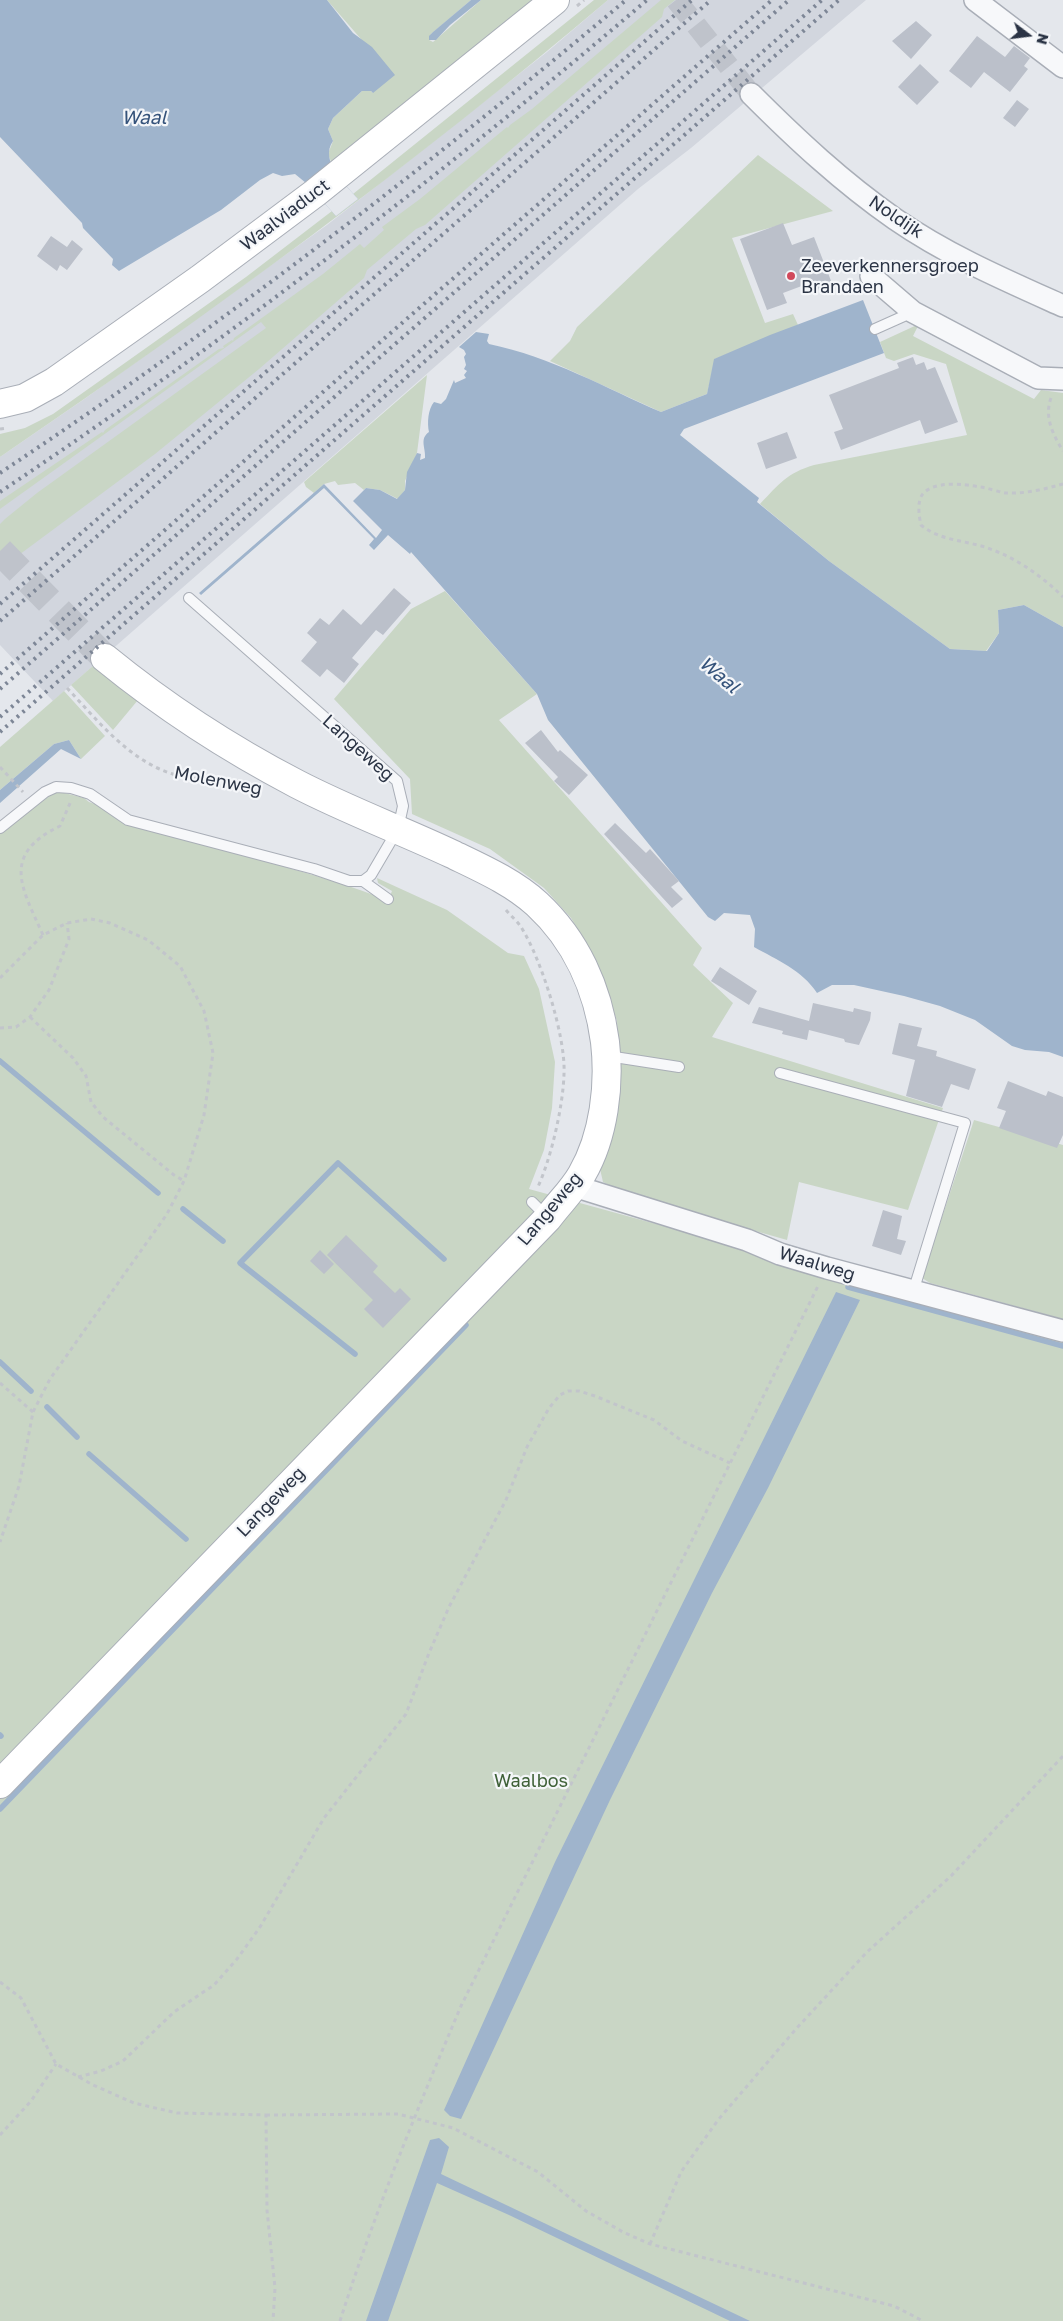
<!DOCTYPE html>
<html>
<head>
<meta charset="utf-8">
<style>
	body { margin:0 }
	#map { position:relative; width:1063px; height:2321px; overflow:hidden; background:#e4e7ec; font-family:"Golos Text",sans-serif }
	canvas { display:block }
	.north { position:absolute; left:1003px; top:10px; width:50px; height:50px; -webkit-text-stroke:4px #f4f6f9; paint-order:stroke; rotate:105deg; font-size:14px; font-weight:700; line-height:20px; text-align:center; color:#2b3445 }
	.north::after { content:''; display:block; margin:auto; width:18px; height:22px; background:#2b3445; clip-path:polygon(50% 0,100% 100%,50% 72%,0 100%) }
</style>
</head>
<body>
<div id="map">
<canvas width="1063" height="2321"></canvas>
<div class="north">N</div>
</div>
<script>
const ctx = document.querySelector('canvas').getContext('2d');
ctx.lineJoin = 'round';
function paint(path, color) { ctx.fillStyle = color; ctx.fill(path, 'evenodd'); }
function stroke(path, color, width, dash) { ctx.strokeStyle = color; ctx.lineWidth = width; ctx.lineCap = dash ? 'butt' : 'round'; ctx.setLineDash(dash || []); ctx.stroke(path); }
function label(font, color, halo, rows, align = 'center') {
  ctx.font = font + ' "Golos Text",sans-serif'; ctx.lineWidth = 4.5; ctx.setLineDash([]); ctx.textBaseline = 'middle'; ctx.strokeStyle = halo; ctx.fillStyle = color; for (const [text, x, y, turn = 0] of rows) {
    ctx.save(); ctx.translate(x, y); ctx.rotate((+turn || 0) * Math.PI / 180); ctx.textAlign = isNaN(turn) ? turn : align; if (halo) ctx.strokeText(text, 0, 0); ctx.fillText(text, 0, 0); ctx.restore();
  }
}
const built = new Path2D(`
	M 608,0 L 866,0 L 691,148 L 638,189 L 53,701 L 0,645 L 0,457 L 83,400 L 327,225 L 547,52 Z`);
const green = new Path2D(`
	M 327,0 L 471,0 L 431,34 L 429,40 L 433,42 L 481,0 L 545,0 L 332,164 L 328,154 L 333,141 L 328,129 L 333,118 L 362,91 L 371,91 L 373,93 L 361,39 Z
	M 594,0 L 608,0 C 415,164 210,314 0,457 L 0,434 L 25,428 L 53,414 L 246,277 L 332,211 L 336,216 L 358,199 L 353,194 Z
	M 661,0 L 675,0 L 664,9 L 662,17 L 425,225 L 416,229 L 367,270 L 364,278 L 259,369 L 155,454 L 0,569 L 0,524 L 5,519 L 37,493 L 266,328 L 261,322 L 0,509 L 0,501 L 102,432 L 103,433 L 105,430 L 219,349 L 224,348 L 223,346 L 232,340 L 233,341 L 234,338 L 323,274 L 360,244 L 364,248 L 384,230 L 382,227 L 420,199 L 507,127 L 508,128 L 510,125 L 532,109 Z
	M 758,155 L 833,211 L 732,238 L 765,323 L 793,314 L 798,325 L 715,359 L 707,394 L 661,412 L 550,361 L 570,341 L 577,327 Z
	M 919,324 L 913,336 L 1034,399 L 1041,390 L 1063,393 L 1063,627 L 1024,605 L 998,610 L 999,633 L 986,651 L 950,649 L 829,561 L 760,504 C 779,484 787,473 814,465 L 967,435 L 946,364 L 914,354 L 894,361 L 886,358 L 880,342 Z
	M 427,375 L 417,453 L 405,481 L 405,490 L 398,499 L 380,490 L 366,488 L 364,490 L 355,483 L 338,485 L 335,481 L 324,484 L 314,493 L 306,487 L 304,482 Z
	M 445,591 L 537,694 L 499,720 L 702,948 L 693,965 L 733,1003 L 712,1037 L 943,1108 L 908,1210 L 799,1182 L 787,1240 L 629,1195 L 603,1182 L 600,1169 L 619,1080 L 617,1021 L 597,962 L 571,918 L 544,888 L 490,849 L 412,814 L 410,779 L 334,699 L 411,609 Z
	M 94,665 L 138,700 L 113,730 L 71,685 Z
	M 64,691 L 105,736 L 81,759 L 69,740 L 54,744 L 0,790 L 0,747 Z
	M 57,791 L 84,798 L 89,802 C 151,823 213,845 276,864 C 314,876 352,885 388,901 L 392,891 L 378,883 L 377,878 L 447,910 L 508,953 L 524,956 L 539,989 L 555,1062 L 552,1108 L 544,1150 L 529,1189 L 1063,1336 L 1063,2321 L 0,2321 L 0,834 L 26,811 Z
	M 974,1120 L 1063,1145 L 1063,1319 L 930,1283 L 922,1278 Z`);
const water = new Path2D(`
	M 0,0 L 327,0 L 353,33 L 372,47 L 395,75 L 373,93 L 371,91 L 362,91 L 333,118 L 328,129 L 333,141 C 319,161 345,184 358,199 L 336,216 L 306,183 L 295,174 L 282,176 L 273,173 L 260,180 L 221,210 L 119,271 L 112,265 L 113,259 L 83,228 L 82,223 L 0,137 Z
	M 471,0 L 481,0 L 450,25 L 436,40 L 429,40 L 429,36 L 433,32 Z
	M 863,300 L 884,353 L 684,429 L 680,435 L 759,498 L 757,502 L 829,561 L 950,649 L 987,651 L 999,633 L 998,610 L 1024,605 L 1063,627 L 1063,1057 L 1049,1052 L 1025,1050 L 1012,1046 L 975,1020 L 940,1006 L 904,996 L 854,985 L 832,985 L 817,993 C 802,970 777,960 754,947 L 755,929 L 750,915 L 724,913 L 715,921 L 708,917 L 548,720 L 537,694 L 411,552 L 410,554 L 388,535 L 374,550 L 369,545 L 374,539 L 324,488 L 201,595 L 199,593 L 324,484 L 376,538 L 382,530 L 353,501 L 366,488 L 380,490 L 397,499 L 405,490 L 407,472 L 417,453 L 421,454 L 420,460 L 425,458 C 426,448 419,439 429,432 C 427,423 428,409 434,402 L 441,404 L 446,399 L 454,380 L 455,383 L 466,378 L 464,375 L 467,371 L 464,369 L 466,365 L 464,357 L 466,354 L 464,350 L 459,347 L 476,332 L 489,334 L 487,341 L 489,344 C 552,357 605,388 661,412 L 707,394 L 714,359 L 770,335 Z
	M 69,740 L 81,759 L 61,749 L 0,803 L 0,790 L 54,744 Z
	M 836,1292 L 860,1300 L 768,1488 L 712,1593 L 610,1800 L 461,2119 L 450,2116 L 444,2110 L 555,1862 Z
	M 439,2138 L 449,2147 L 441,2174 L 750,2321 L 730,2321 L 509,2215 L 437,2183 L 388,2321 L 366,2321 L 430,2140 Z`);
const pier = new Path2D(`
	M 337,176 L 358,199 L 336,216 L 315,193 Z`);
const stream = new Path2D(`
	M 0,1061 L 158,1193
	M 183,1209 L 223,1241
	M 848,1287 L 1063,1346
	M 355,1354 L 240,1263 L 338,1163 L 444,1259
	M 0,1362 L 31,1391
	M 47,1407 L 77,1437
	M 89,1454 L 186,1539
	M 0,1735 L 1,1736
	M 0,1809 L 466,1325`);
const building = new Path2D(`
	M 916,21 L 932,35 L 911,59 L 892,41 Z
	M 977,36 L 1005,57 L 1014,46 L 1030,58 L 1024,66 L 1028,69 L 1010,92 L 984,72 L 971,88 L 949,71 Z
	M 920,64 L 939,82 L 917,105 L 898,87 Z
	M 1017,100 L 1029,109 L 1015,127 L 1003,118 Z
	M 783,223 L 792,245 L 814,237 L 833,286 L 819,291 L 815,281 L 783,293 L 787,303 L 767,310 L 740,239 Z
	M 51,236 L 67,247 L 72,240 L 83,249 L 67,270 L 60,265 L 57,271 L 37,256 Z
	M 913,357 L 916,365 L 924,362 L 927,370 L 935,367 L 958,422 L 925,434 L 920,420 L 841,450 L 834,432 L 843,429 L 829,395 L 899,368 L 897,363 Z
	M 787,432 L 797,458 L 766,469 L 757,443 Z
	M 394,588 L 411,603 L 383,635 L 376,630 L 352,658 L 359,664 L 344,683 L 327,669 L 320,677 L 301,661 L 317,642 L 307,633 L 320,618 L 329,625 L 343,609 L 361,625 Z
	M 541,730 L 558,752 L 560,750 L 588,775 L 569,795 L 554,781 L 558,777 L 525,743 Z
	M 615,823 L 646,853 L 650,849 L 679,881 L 671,887 L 683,899 L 672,908 L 604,834 Z
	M 720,967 L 757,991 L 749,1005 L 711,981 Z
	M 813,1003 L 853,1012 L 854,1008 L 871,1012 L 870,1020 L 859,1045 L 845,1042 L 844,1039 L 809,1030 L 807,1040 L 782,1034 L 783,1031 L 752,1023 L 759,1007 L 809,1021 Z
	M 899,1023 L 922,1028 L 917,1046 L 937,1051 L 936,1056 L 976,1069 L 969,1090 L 951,1084 L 942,1107 L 906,1096 L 915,1060 L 892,1054 Z
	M 1008,1081 L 1046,1096 L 1048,1091 L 1063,1097 L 1063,1135 L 1057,1148 L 999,1128 L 1006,1111 L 997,1108 Z
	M 883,1210 L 902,1216 L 897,1239 L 906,1241 L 901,1255 L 872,1246 Z
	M 346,1235 L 378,1266 L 373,1272 L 395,1293 L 400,1288 L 411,1299 L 383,1328 L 364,1309 L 373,1300 L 327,1255 Z
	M 320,1250 L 334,1264 L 324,1274 L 310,1261 Z`);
const streetTunnel = new Path2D(`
	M 676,0 L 751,94`);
const secondaryTunnel = new Path2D(`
	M 0,551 L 105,658`);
const path = new Path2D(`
	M 577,6 L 584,0
	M 1051,398 C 1044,417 1053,435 1063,451
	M 0,429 L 7,428
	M 1063,484 C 1045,489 1025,494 1006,493 C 998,492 989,488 980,487 C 965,484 933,480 922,495 C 917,503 919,516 921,525 C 941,542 969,540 993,550 C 1019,560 1043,577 1063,597
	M 67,688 C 99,722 130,762 176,775 C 193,780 209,777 225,779 C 233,780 241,782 248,784
	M 0,767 L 23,792
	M 506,910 C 511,916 517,921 521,927 C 541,958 566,1037 564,1074 C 563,1107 551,1159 537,1189
	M 43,935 C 22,888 0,855 60,826 L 71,801
	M 0,978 L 43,935 L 67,923 L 91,919 L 110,923 L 148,940 L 180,966 L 204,1011 L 213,1053 L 204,1115 L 184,1181 L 167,1214 L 50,1379 L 33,1412 L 19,1486 L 0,1542
	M 30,1017 L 73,1058 L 86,1076 L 91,1102 L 103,1117 L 174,1175 L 184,1181
	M 0,1028 L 16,1027 L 30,1017 L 49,990 L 69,939 L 67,923
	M 0,1383 L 33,1412
	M 0,1982 L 21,1998 L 56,2064 L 93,2085 L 134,2103 L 177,2113 L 266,2115 L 267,2210 L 275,2288 L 273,2321
	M 78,2077 L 101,2071 L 123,2061 L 174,2012 L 214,1985 L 237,1959 L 260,1927 L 324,1818 L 406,1714 L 429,1653 L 449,1607 L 506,1500 L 527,1447 L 549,1408 L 560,1395 L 568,1391 L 579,1391 L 595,1396 L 654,1420 L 682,1441 L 730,1463
	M 266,2115 L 398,2114 L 453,2128 L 538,2172 L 586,2211 L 623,2232 L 650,2244 L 894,2306 L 923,2321
	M 0,2135 L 31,2101 L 56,2064
	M 650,2244 L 681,2172 L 718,2120 L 796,2029 L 867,1952 L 951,1876 L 1063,1756
	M 340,2321 C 374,2214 417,2110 461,2006 L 819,1284`);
const lane = new Path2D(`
	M 875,329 L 913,312
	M 0,828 L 45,792 L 56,787 L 71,788 L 90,794 L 128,820 L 314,869 L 349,881 L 363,881 L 371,875 L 398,829 L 403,806 L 397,781 L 189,598
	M 363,881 L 388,899
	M 608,1056 L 679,1067
	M 780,1073 L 965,1123 L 913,1292
	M 532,1202 L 547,1217`);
const street = new Path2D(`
	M 975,0 L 1063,67
	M 751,94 C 796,139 842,182 895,219 C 947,255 1005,280 1063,306
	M 871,276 L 913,312 L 1038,378 L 1063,379
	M 574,1186 L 747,1240 L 780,1254 L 827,1268 L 1063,1331`);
const secondary = new Path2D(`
	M 0,404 L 25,398 L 54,382 L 200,279 L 315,193 L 555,0
	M 0,1784 L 548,1218 C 559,1203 573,1190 582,1174 C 604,1136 610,1085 605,1042 C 598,989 576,940 537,904 C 513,882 481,868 452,854 C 401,830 347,810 297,784 C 228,748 165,707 105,658`);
const rail = new Path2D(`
	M 0,473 C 218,328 426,168 626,0
	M 0,492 C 226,341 441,176 647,0
	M 0,604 L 692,0
	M 0,621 L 711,0
	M 0,674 L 772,0
	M 0,689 L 789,0
	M 0,717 L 822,0
	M 0,732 L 839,0`);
const markers = [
	[791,276,5,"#d1495b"]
];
const streetNames = [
	["Waalviaduct",285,215,-37],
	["Noldijk",896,217,34],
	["Langeweg",358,748,42],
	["Molenweg",218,781,11],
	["Langeweg",550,1209,-50],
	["Waalweg",817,1264,17],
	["Langeweg",271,1502,-46]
];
const poiNames = [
	["Zeeverkennersgroep",801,266],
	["Brandaen",801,287]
];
const parkNames = [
	["Waalbos",531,1781]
];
const waterNames = [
	["Waal",144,118],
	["Waal",719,675,40]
];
paint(built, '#d2d6de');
paint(green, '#c9d6c5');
paint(water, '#9fb4cc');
paint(pier, '#e4e7ec');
stroke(stream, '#9fb4cc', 5.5);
paint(building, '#bbc0ca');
stroke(streetTunnel, '#bfc3cb', 21, [21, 11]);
stroke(secondaryTunnel, '#bfc3cb', 28, [28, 14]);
stroke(lane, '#a9aeb7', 12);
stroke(street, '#a9aeb7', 24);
stroke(secondary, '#a9aeb7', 30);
stroke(path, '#c2c5cb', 3, [4, 4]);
stroke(lane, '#f7f8fa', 10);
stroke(street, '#f7f8fa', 21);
stroke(secondary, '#fff', 28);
stroke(rail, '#7d8696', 4, [2.5, 5]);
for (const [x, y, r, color] of markers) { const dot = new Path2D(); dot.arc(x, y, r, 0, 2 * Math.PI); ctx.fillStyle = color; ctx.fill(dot); stroke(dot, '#f4f6f9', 2); }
label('18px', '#2b3445', '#f4f6f9', streetNames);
label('18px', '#2b3445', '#f4f6f9', poiNames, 'left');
label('18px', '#3f6138', '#f4f6f9', parkNames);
label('italic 19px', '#34527a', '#f4f6f9', waterNames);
</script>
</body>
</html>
